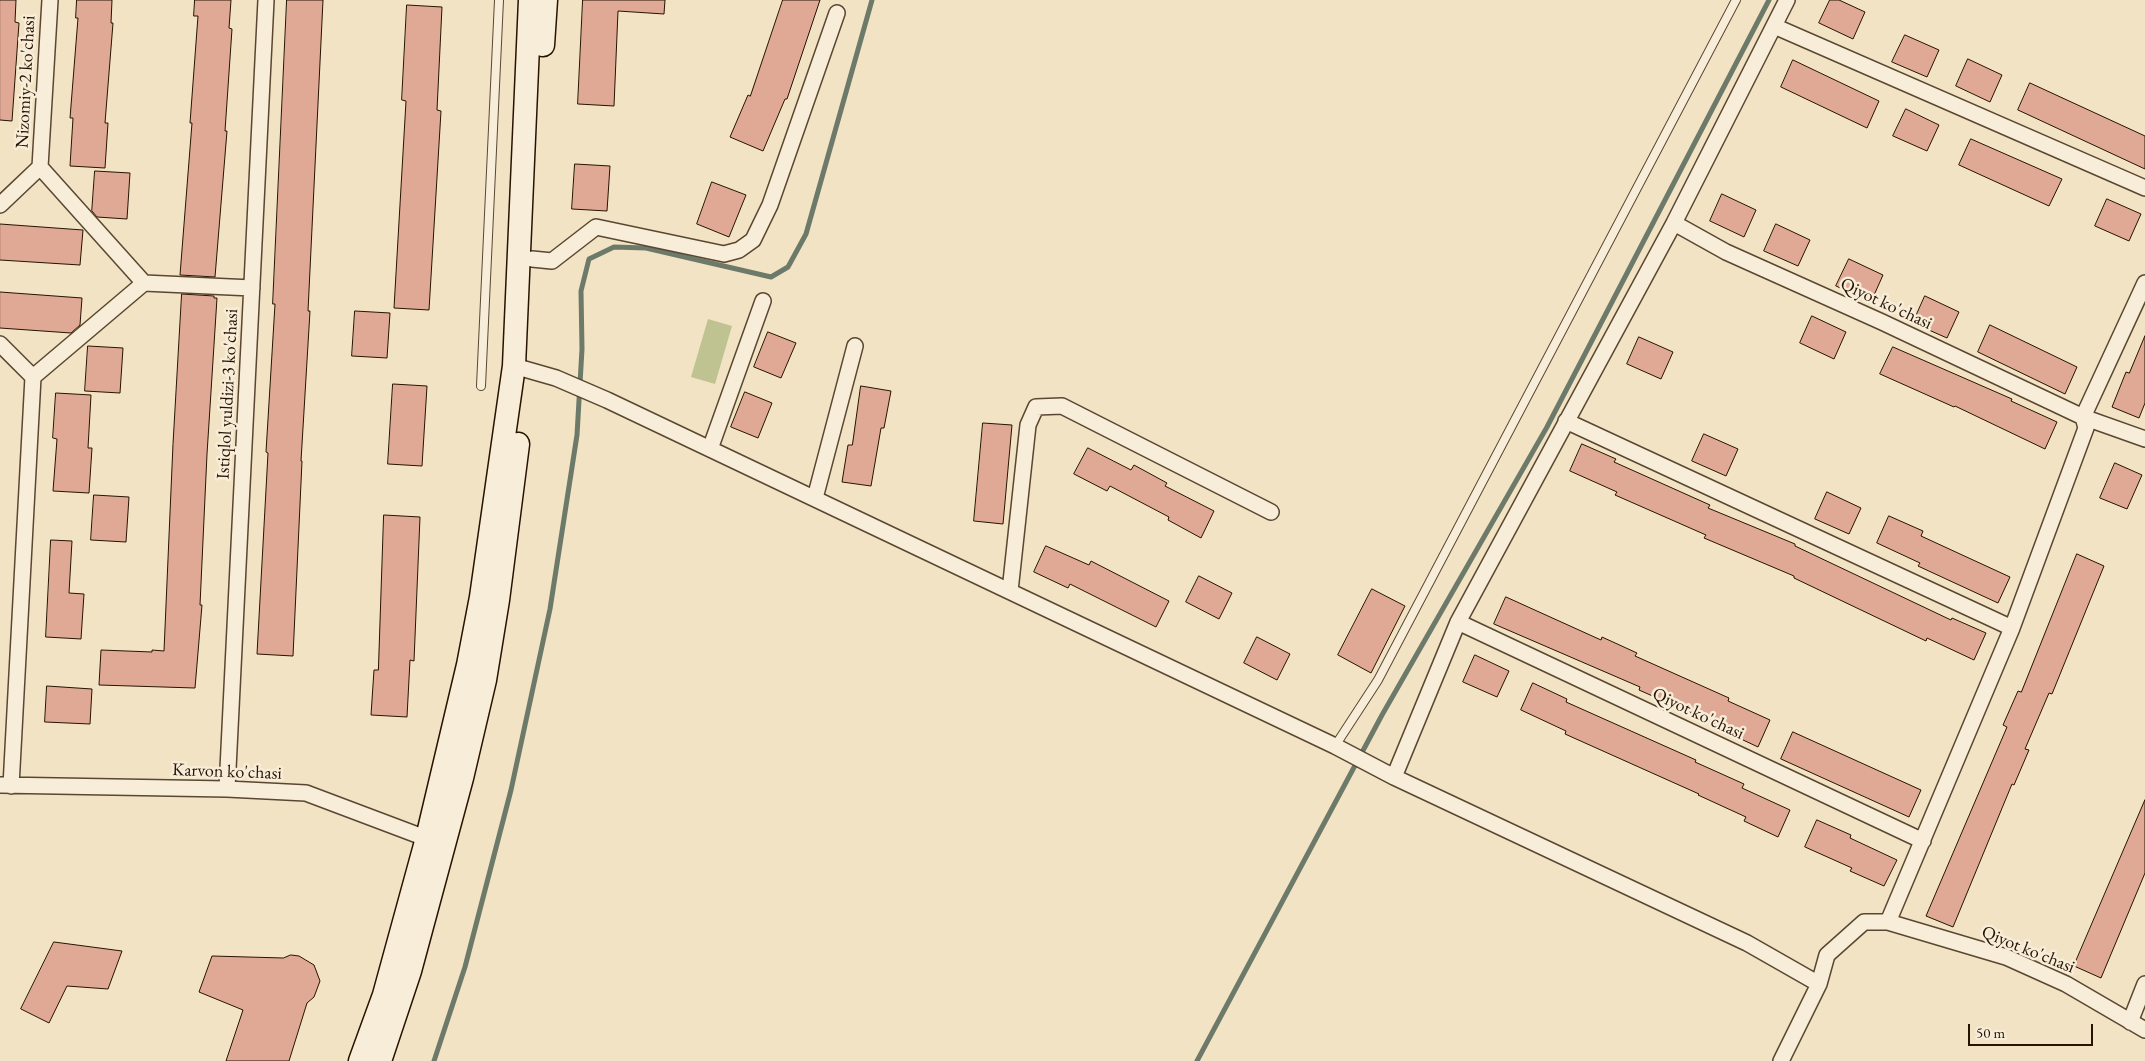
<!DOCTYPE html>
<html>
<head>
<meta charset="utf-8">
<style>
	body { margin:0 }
	#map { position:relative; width:2145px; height:1061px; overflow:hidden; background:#f2e3c4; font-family:"EB Garamond",serif }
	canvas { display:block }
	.scale { position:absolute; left:1968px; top:1024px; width:125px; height:22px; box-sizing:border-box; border:2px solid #261300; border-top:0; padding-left:6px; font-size:15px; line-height:18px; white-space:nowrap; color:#261300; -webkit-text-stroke:4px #f7edd9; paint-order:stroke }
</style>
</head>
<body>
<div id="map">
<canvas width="2145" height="1061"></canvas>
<div class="scale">50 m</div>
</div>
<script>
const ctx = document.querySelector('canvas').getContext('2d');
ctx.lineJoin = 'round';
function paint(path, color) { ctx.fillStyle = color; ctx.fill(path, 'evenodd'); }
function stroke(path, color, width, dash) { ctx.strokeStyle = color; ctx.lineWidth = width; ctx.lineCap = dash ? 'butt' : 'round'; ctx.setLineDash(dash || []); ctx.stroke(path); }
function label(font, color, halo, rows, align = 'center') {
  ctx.font = font + ' "EB Garamond",serif'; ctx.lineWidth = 5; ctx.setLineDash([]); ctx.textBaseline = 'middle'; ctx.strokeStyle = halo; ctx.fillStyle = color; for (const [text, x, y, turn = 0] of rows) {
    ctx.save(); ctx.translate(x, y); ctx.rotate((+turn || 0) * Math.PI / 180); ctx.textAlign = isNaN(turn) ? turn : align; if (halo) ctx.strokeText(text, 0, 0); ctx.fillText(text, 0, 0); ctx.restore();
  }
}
const green = new Path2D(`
	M 708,319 L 732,326 L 715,384 L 691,377 Z`);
const stream = new Path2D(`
	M 434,1061 L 465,967 L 511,790 L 550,609 L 577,435 L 582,349 L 581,291 L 589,259 L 614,247 L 646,248 L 771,277 L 788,267 L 806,234 L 872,0
	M 1197,1061 L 1382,715 L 1547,427 L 1769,0`);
const building = new Path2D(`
	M 0,0 L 16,0 L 15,22 L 19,23 L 12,121 L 0,120 Z
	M 77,0 L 112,0 L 111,23 L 113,23 L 105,123 L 108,123 L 105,168 L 70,166 L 73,118 L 70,118 L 78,18 L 76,18 Z
	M 195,0 L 231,0 L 229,28 L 232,29 L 225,131 L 227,131 L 215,277 L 180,275 L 192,123 L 190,123 L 198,16 L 194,16 Z
	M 287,0 L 323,0 L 308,311 L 310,311 L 301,461 L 302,461 L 293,656 L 257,654 L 268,453 L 266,452 L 275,304 L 273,304 Z
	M 583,0 L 665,0 L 664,14 L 618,11 L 614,106 L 578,104 Z
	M 783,0 L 820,0 L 787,99 L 785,99 L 763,151 L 730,137 L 748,95 L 750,96 Z
	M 1830,0 L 1839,0 L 1865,12 L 1853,39 L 1819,23 Z
	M 407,5 L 442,7 L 437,110 L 441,111 L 429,310 L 394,308 L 406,101 L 402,100 Z
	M 1905,35 L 1939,50 L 1927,77 L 1892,62 Z
	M 1968,59 L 2002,75 L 1990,102 L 1956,86 Z
	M 1793,60 L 1879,101 L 1867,128 L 1781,87 Z
	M 2030,83 L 2145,136 L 2145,169 L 2018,110 Z
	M 1906,109 L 1939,125 L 1927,151 L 1893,136 Z
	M 1971,139 L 2062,179 L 2049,206 L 1959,165 Z
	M 575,164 L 610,166 L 607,211 L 572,209 Z
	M 95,171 L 130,173 L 127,219 L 97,217 L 92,211 Z
	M 712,182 L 746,195 L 729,237 L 697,224 Z
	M 1722,194 L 1756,210 L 1744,237 L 1710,221 Z
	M 2107,199 L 2141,214 L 2129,241 L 2095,226 Z
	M 0,224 L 83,230 L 80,265 L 0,260 Z
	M 1776,224 L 1810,240 L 1798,266 L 1764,251 Z
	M 1849,259 L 1883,275 L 1871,302 L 1836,286 Z
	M 0,292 L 82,298 L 80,325 L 71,333 L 0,328 Z
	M 182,294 L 214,296 L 214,298 L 217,298 L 207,454 L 200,605 L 202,605 L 195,688 L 99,685 L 101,650 L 152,652 L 152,650 L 164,651 L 173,444 Z
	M 1925,296 L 1959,312 L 1947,338 L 1913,323 Z
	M 355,311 L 390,313 L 387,358 L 352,356 Z
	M 1812,316 L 1846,332 L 1834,359 L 1800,343 Z
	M 1990,325 L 2077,367 L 2065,394 L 1978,352 Z
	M 768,332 L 796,343 L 781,378 L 754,367 Z
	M 2145,336 L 2145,403 L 2139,418 L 2112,407 L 2126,372 L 2129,373 Z
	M 1639,337 L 1673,352 L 1661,379 L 1627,364 Z
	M 88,346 L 123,348 L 120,393 L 85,391 Z
	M 1893,347 L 2012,399 L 2011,401 L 2057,422 L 2045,449 L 1955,406 L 1954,407 L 1880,374 Z
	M 393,384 L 427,386 L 422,466 L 388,464 Z
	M 861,386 L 891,391 L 884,428 L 881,428 L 871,486 L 842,482 L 848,445 L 852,445 Z
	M 745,392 L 772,403 L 758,438 L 731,427 Z
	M 56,393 L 91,395 L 88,448 L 92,448 L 89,493 L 53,491 L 57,439 L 53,438 Z
	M 983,423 L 1012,425 L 1003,524 L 974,521 Z
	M 1704,434 L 1738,449 L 1726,476 L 1692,461 Z
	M 1582,444 L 1616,459 L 1614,462 L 1710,505 L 1708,508 L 1795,544 L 1795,546 L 1951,620 L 1952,618 L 1986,633 L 1974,660 L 1927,638 L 1926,641 L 1794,578 L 1794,576 L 1704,538 L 1706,535 L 1615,495 L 1617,492 L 1570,471 Z
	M 1088,448 L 1131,470 L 1134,465 L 1167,483 L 1165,486 L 1214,511 L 1201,538 L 1168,520 L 1169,517 L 1110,486 L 1107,491 L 1074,474 Z
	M 2115,463 L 2142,475 L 2127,509 L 2100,498 Z
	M 1827,492 L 1861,508 L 1849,534 L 1815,519 Z
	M 94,495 L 129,497 L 126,542 L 91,540 Z
	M 384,515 L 420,517 L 414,661 L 410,660 L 407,717 L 371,715 L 374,670 L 378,670 Z
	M 1889,516 L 1923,531 L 1921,536 L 2010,577 L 1998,603 L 1918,566 L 1920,563 L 1877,543 Z
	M 51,540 L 72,541 L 69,593 L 84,594 L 81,639 L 46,637 Z
	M 1046,546 L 1089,565 L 1091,561 L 1169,601 L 1156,627 L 1070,584 L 1068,588 L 1034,572 Z
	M 2077,554 L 2104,566 L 2052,694 L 2049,693 L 2025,749 L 2029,750 L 2014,785 L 2012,784 L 1953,927 L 1926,916 L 2007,727 L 2003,725 L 2018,691 L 2021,692 Z
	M 1199,576 L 1232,593 L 1219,619 L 1186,602 Z
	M 1372,589 L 1405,606 L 1371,673 L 1338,655 Z
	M 1506,597 L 1601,640 L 1602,637 L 1637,653 L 1635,656 L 1729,698 L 1728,701 L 1770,720 L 1758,747 L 1724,731 L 1725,728 L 1639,690 L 1640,687 L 1494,624 Z
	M 1257,637 L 1290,654 L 1277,680 L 1244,663 Z
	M 1475,655 L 1509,671 L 1497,697 L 1463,682 Z
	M 1533,683 L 1567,699 L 1566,702 L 1696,760 L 1695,762 L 1744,784 L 1742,788 L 1790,810 L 1778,837 L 1744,821 L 1746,817 L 1698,795 L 1699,794 L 1565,734 L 1566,731 L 1521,710 Z
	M 47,686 L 92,689 L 90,724 L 45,722 Z
	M 1793,732 L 1921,790 L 1909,817 L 1781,759 Z
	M 2145,800 L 2145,873 L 2101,978 L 2074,966 Z
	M 1817,820 L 1851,835 L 1850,838 L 1897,860 L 1884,886 L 1850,871 L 1852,868 L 1805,847 Z
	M 54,942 L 122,951 L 108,989 L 67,986 L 49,1023 L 21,1009 Z
	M 291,955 L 299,956 L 314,965 L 320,981 L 314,997 L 307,1003 L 289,1061 L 226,1061 L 243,1010 L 199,992 L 212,956 L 283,958 Z`);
const service = new Path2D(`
	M 481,386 L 499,0
	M 1335,746 L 1378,680 L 1736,0`);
const minor = new Path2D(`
	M 1774,26 L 2145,188
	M 40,167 L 50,0
	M 40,167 L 144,283
	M 0,205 L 40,167
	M 1674,223 L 1726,252 L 1882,322 L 2083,417 L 2086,428 L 2012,628 L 1888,922
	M 532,259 L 552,261 L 596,227 L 724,254 L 739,250 L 753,240 L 770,205 L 837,13
	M 2145,283 L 2083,417 L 2145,439
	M 0,344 L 33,377
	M 514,366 L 556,378 L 607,400 L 1335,746 L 1394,777 L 1747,943 L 1819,984
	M 33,377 L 144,283 L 252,288
	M 1566,421 L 2012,628
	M 710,449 L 763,301
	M 815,498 L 855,346
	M 1010,591 L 1028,425 L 1036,407 L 1062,406 L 1271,512
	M 1458,622 L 1923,841
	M 1394,777 L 1458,622 L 1674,223 L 1787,0
	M 0,785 L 227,789 L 306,793 L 436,842
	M 11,786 L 33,377
	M 227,789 L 266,0
	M 2130,1022 L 2145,984
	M 1781,1061 L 1819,984 L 1827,955 L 1864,922 L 1888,922 L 2006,957 L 2066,984 L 2145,1030`);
const secondary = new Path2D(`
	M 543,45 L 546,0
	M 360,1061 L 384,995 L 427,838 L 468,665 L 481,597 L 514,366 L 530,0
	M 380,1061 L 410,971 L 462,778 L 485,680 L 498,600 L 518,444`);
const streetNames = [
	["Nizomiy-2 ko'chasi",26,82,-87],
	["Qiyot ko'chasi",1886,304,25],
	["Istiqlol yuldizi-3 ko'chasi",228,394,-87],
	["Qiyot ko'chasi",1698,714,25],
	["Karvon ko'chasi",227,772,2],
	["Qiyot ko'chasi",2028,950,22]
];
paint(green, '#bfc291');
stroke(stream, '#6d7a6a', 5);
paint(building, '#e0a996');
stroke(building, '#261300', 1);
stroke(service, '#594731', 10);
stroke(minor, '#594731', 18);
stroke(secondary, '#261300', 25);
stroke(service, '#f7edd9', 8);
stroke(minor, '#f7edd9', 15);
stroke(secondary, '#f7edd9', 22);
label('18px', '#261300', '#f7edd9', streetNames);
</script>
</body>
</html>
